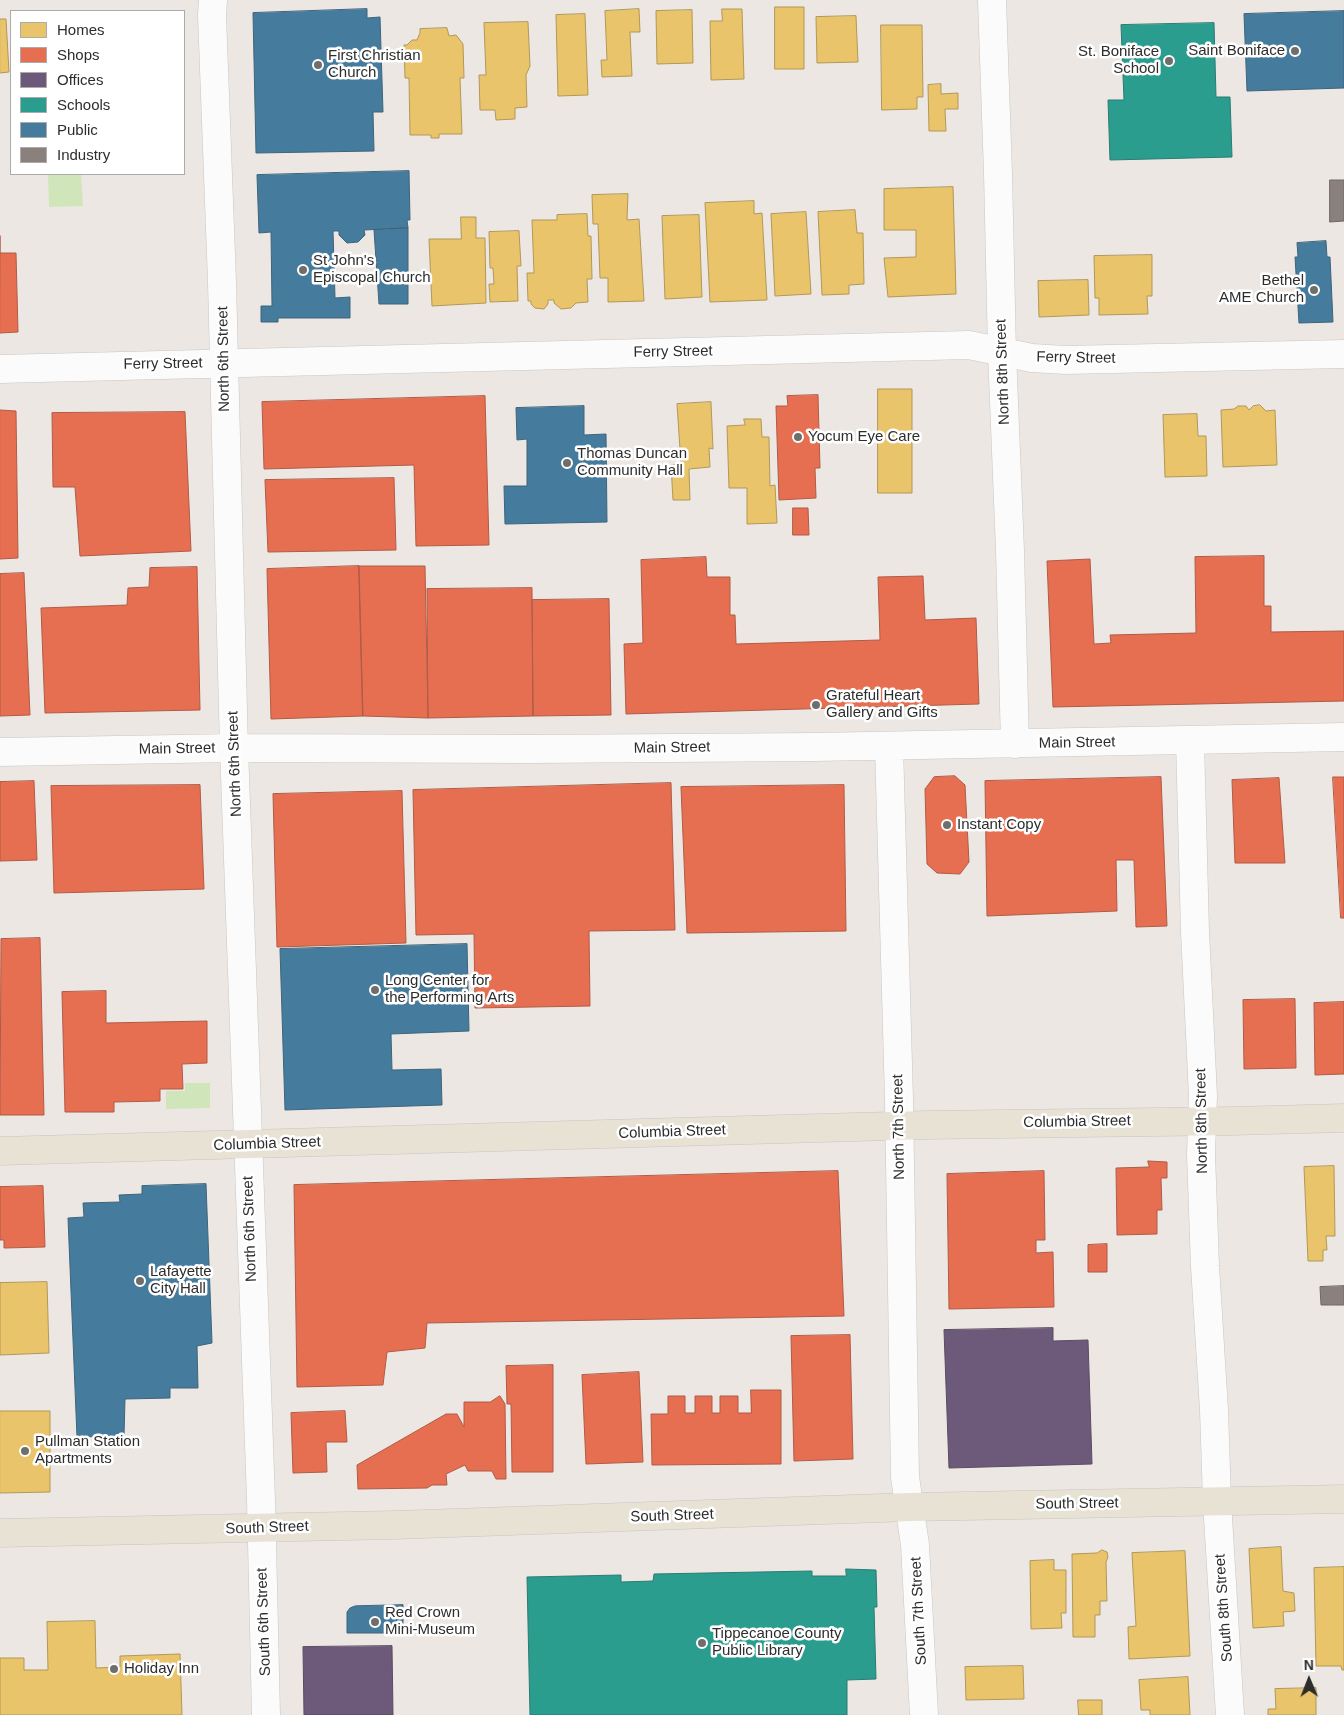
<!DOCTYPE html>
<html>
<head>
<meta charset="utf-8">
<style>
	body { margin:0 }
	#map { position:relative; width:1344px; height:1715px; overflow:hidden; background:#ece7e2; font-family:Helvetica,sans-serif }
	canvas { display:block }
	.legend { position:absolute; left:10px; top:10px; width:175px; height:165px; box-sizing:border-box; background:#fff; border:1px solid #ababab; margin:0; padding:6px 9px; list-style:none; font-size:15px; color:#2d2d2d }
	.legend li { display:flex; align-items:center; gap:10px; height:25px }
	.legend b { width:25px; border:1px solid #ababab }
	.north { position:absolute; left:1284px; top:1655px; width:50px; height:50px; -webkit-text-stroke:4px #fff; paint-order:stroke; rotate:359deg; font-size:14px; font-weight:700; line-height:20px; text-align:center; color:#2d2d2d }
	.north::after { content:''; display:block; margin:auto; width:18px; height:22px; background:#2d2d2d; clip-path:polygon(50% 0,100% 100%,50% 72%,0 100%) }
</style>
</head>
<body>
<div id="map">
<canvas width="1344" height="1715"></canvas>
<ul class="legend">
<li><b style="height:14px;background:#e9c46a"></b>Homes</li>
<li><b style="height:14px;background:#e76f51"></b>Shops</li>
<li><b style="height:14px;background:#6d597a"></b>Offices</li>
<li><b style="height:14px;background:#2a9d8f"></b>Schools</li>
<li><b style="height:14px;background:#457b9d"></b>Public</li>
<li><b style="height:14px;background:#8a817c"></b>Industry</li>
</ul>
<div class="north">N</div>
</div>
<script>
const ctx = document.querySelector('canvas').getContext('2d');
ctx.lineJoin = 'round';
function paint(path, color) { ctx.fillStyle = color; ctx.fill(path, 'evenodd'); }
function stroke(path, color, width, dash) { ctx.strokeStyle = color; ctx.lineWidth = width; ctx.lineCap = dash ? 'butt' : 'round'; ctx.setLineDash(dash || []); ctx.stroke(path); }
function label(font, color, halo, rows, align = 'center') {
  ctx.font = font + ' Helvetica,sans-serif'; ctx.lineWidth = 5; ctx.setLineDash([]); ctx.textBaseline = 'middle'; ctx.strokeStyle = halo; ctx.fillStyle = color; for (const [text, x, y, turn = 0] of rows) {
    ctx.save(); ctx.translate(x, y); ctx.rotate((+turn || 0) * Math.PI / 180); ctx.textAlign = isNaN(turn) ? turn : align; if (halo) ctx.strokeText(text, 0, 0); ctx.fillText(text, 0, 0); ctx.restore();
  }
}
const green = new Path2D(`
	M 48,174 L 81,174 L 83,206 L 49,207 Z
	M 185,1083 L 210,1083 L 210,1108 L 166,1109 L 166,1091 L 185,1091 Z`);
const homes = new Path2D(`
	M 775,7 L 804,7 L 804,69 L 775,69 Z
	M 639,9 L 640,32 L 630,32 L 632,76 L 602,77 L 601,60 L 607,60 L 605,11 Z
	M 722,9 L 742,9 L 744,79 L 711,80 L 710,21 L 722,21 Z
	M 692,10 L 693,63 L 657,64 L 656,11 Z
	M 585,14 L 588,95 L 558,96 L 556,15 Z
	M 856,16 L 858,62 L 817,63 L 816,17 Z
	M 0,19 L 6,19 L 9,72 L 0,73 Z
	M 528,22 L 530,66 L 526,75 L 527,107 L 515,108 L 515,119 L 496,120 L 495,110 L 480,110 L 479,75 L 486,75 L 484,23 Z
	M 881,25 L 922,25 L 923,97 L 917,97 L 917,109 L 882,110 Z
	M 447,28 L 449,36 L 456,35 L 463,44 L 464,78 L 460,78 L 462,134 L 439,134 L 439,138 L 431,138 L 431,135 L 410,135 L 409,78 L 405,78 L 404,45 L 407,45 L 412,40 L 417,40 L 420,33 L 420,29 Z
	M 941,84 L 941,94 L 958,93 L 958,109 L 945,109 L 946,131 L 929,131 L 928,85 Z
	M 953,187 L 956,294 L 888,297 L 884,258 L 916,257 L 916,230 L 884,230 L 884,189 Z
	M 628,194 L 627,220 L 639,219 L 644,301 L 608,302 L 608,278 L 600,278 L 598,224 L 593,224 L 592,195 Z
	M 754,201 L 754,214 L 762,213 L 767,300 L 710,302 L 705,203 Z
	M 855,210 L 857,233 L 863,233 L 864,284 L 849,285 L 849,294 L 822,295 L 818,212 Z
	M 806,212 L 811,294 L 775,296 L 771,214 Z
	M 587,214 L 588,236 L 591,236 L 592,279 L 587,279 L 588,302 L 576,303 L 571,308 L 561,309 L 554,303 L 554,300 L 548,300 L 548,304 L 544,309 L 535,308 L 531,304 L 531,301 L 528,301 L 527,273 L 534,273 L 532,220 L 557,220 L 557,215 Z
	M 699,215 L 702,297 L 665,299 L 662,216 Z
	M 461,217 L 476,217 L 476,238 L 485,238 L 486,303 L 432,306 L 429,239 L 461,239 Z
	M 519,231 L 521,266 L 517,266 L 518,301 L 490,302 L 489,284 L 494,284 L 493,268 L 490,268 L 489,232 Z
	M 1152,255 L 1152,296 L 1147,296 L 1148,314 L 1099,315 L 1099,298 L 1095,298 L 1094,256 Z
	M 1088,280 L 1089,315 L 1039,317 L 1038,281 Z
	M 878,389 L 912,389 L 912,493 L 878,493 Z
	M 711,402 L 713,449 L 709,448 L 710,467 L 689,469 L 690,500 L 673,500 L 671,465 L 681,464 L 677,404 Z
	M 1260,405 L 1266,411 L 1275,410 L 1277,465 L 1223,467 L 1221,410 L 1234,409 L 1238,406 L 1246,406 L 1249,410 L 1253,406 Z
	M 1197,414 L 1198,436 L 1206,436 L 1207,476 L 1165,477 L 1163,415 Z
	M 744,419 L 761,419 L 762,437 L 769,437 L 770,486 L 775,485 L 777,523 L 747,524 L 747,488 L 729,488 L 727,426 L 745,425 Z
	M 1334,1166 L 1335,1236 L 1326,1236 L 1327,1250 L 1323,1250 L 1323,1261 L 1308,1261 L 1304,1167 Z
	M 47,1282 L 49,1353 L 0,1355 L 0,1283 Z
	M 0,1411 L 50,1411 L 50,1492 L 0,1493 Z
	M 1281,1547 L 1283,1591 L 1294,1593 L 1295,1611 L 1283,1612 L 1284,1626 L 1253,1628 L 1249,1549 Z
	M 1102,1550 L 1107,1552 L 1108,1557 L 1106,1562 L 1107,1601 L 1100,1601 L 1100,1615 L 1095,1615 L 1095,1637 L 1073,1637 L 1072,1554 L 1097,1553 Z
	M 1185,1551 L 1190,1656 L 1129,1659 L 1128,1627 L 1136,1626 L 1132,1553 Z
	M 1054,1560 L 1054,1570 L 1066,1570 L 1066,1613 L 1061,1613 L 1062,1628 L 1031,1629 L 1030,1561 Z
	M 1344,1567 L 1344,1670 L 1342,1670 L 1341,1666 L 1316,1666 L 1314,1568 Z
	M 95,1621 L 96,1668 L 120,1667 L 120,1656 L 180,1654 L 182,1715 L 0,1715 L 0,1658 L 24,1658 L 24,1670 L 48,1670 L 47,1622 Z
	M 1023,1666 L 1024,1699 L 966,1700 L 965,1667 Z
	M 1188,1677 L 1190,1715 L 1150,1715 L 1150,1710 L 1141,1710 L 1139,1680 Z
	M 1316,1688 L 1316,1715 L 1268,1715 L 1268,1709 L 1276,1709 L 1275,1689 Z
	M 1078,1700 L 1102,1700 L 1102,1715 L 1079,1715 Z`);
const shops = new Path2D(`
	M 0,236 L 0,253 L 16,253 L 18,332 L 0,333 Z
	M 818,395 L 820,468 L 815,468 L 816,498 L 779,500 L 776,406 L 788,406 L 787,396 Z
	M 485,396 L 489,545 L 416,546 L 414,465 L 264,469 L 262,402 Z
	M 0,410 L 16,411 L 18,558 L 0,559 Z
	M 185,412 L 191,551 L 80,556 L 75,487 L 53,487 L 52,413 Z
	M 394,478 L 396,550 L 268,552 L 265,480 Z
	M 793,508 L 808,508 L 809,535 L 793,535 Z
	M 1264,556 L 1264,606 L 1271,606 L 1271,632 L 1344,631 L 1344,701 L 1053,707 L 1047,561 L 1090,559 L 1094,644 L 1111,643 L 1110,635 L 1196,633 L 1195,557 Z
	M 706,557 L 707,577 L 730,577 L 730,615 L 735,615 L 736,644 L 880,640 L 878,577 L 923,576 L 925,620 L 976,618 L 979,704 L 626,714 L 624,644 L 643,643 L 641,560 Z
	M 359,566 L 425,566 L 428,718 L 363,716 Z
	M 359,566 L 363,716 L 271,719 L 267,569 Z
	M 197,567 L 200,710 L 45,713 L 41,608 L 127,605 L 128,588 L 149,587 L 150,568 Z
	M 24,573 L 30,715 L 0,716 L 0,574 Z
	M 532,588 L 533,716 L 428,718 L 427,589 Z
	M 609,599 L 611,715 L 533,716 L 532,600 Z
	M 955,776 L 965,785 L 969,862 L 960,874 L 937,873 L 927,864 L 925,789 L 934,777 Z
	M 1161,777 L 1167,926 L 1136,927 L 1134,860 L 1116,860 L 1117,911 L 987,916 L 985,781 Z
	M 1333,777 L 1344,777 L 1344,918 L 1341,918 Z
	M 1279,778 L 1285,863 L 1235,863 L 1232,780 Z
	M 34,781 L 37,860 L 0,861 L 0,782 Z
	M 671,783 L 675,930 L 589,931 L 590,1006 L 475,1008 L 474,934 L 416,935 L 413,790 Z
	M 200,785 L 204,889 L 54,893 L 51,786 Z
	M 844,785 L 846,931 L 687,933 L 681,787 Z
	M 402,791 L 406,943 L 277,947 L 273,794 Z
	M 40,938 L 44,1115 L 0,1115 L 1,939 Z
	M 106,991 L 106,1023 L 207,1021 L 207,1063 L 182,1064 L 183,1089 L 160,1089 L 160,1101 L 114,1102 L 114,1112 L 65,1112 L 62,992 Z
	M 1295,999 L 1296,1068 L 1244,1069 L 1243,1000 Z
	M 1344,1002 L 1344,1074 L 1315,1075 L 1314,1003 Z
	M 1148,1161 L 1167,1162 L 1167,1178 L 1161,1178 L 1162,1210 L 1157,1210 L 1157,1234 L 1117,1235 L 1116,1168 L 1149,1167 Z
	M 838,1171 L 844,1316 L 427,1323 L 425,1348 L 387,1352 L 383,1385 L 297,1387 L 294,1185 Z
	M 1044,1171 L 1045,1240 L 1036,1240 L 1036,1253 L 1053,1252 L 1054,1307 L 949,1309 L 947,1174 Z
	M 43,1186 L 45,1247 L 4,1248 L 4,1240 L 0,1240 L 0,1187 Z
	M 1107,1244 L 1107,1272 L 1088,1272 L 1088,1245 Z
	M 850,1335 L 853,1459 L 794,1461 L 791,1336 Z
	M 553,1365 L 553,1472 L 512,1472 L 511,1404 L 507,1404 L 506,1366 Z
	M 639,1372 L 643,1462 L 586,1464 L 582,1375 Z
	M 751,1390 L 781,1390 L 781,1464 L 652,1465 L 651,1414 L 668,1414 L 668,1396 L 685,1396 L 685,1413 L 695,1413 L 695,1396 L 712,1396 L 712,1413 L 720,1413 L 720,1396 L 738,1396 L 738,1413 L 751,1413 Z
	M 500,1396 L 505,1404 L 506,1479 L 496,1479 L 492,1471 L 468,1471 L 465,1465 L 446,1474 L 447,1485 L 432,1485 L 427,1488 L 358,1489 L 357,1465 L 446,1414 L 457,1414 L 464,1427 L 464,1402 L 490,1402 Z
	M 345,1411 L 347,1442 L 326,1442 L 327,1472 L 293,1473 L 291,1413 Z`);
const offices = new Path2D(`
	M 1053,1328 L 1053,1341 L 1088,1340 L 1092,1464 L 949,1468 L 944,1330 Z
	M 392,1646 L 393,1715 L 304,1715 L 303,1647 Z`);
const schools = new Path2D(`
	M 1214,23 L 1216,97 L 1230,97 L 1232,157 L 1110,160 L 1108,100 L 1124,100 L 1121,25 Z
	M 846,1569 L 876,1570 L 877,1607 L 874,1607 L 876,1679 L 847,1680 L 847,1715 L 530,1715 L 527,1577 L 621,1575 L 621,1582 L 653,1581 L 654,1574 L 812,1571 L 812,1576 L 846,1576 Z`);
const public = new Path2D(`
	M 367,9 L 367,18 L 380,17 L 383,112 L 373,112 L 374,151 L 256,153 L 253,13 Z
	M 1344,11 L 1344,88 L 1247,91 L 1244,14 Z
	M 409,171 L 410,220 L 407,220 L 408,228 L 364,230 L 365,235 L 358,242 L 347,243 L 339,235 L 339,231 L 333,231 L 335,298 L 350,297 L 350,318 L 278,318 L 278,322 L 261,322 L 261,306 L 272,306 L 271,232 L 259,233 L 257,175 Z
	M 408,228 L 408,304 L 379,304 L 374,230 Z
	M 1326,241 L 1327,257 L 1330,257 L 1333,322 L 1299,323 L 1295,257 L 1298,257 L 1297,243 Z
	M 584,406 L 584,435 L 606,434 L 607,522 L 505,524 L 504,486 L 527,486 L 527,439 L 517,440 L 516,408 Z
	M 467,944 L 469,1031 L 391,1034 L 392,1070 L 441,1069 L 442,1105 L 285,1110 L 280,949 Z
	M 206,1184 L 212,1343 L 197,1346 L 198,1388 L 170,1388 L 170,1398 L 125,1399 L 124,1436 L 77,1437 L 68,1218 L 84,1217 L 83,1203 L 120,1202 L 119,1195 L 142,1194 L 142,1186 Z
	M 403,1605 L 403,1633 L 347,1633 L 347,1612 L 350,1608 L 355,1606 Z`);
const industry = new Path2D(`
	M 1330,180 L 1344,180 L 1344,221 L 1330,222 Z
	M 1344,1286 L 1344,1305 L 1321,1305 L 1320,1287 Z`);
const minor = new Path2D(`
	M 213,0 L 212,15 L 222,282 L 234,748 L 261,1500 L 266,1715
	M 992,0 L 998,173 L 1002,352 L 1010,551 L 1015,744
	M 0,369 L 969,345 L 1032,358 L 1065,360 L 1344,354
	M 1190,741 L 1195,932 L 1203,1096 L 1201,1154 L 1205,1266 L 1214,1410 L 1217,1501 L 1230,1715
	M 889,746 L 899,1100 L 905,1477 L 915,1545 L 924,1715
	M 0,752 L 234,748 L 530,749 L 815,747 L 1344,737`);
const major = new Path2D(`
	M 0,1151 L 927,1125 L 1232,1121 L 1344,1118
	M 0,1533 L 395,1525 L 910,1507 L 1344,1499`);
const markers = [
	[1295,51,5,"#706e6c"],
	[1169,61,5,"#706e6c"],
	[318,65,5,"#706e6c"],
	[303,270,5,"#706e6c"],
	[1314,290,5,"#706e6c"],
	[798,437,5,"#706e6c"],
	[567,463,5,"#706e6c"],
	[816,705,5,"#706e6c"],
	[947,825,5,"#706e6c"],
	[375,990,5,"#706e6c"],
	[140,1281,5,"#706e6c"],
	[25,1451,5,"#706e6c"],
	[375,1622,5,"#706e6c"],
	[702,1643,5,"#706e6c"],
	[114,1669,5,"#706e6c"]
];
const poiNames = [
	["Saint Boniface",1285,51,"right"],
	["St. Boniface",1159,52,"right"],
	["School",1159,69,"right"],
	["First Christian",328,56],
	["Church",328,73],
	["St John's",313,261],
	["Episcopal Church",313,278],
	["Bethel",1304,281,"right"],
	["AME Church",1304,298,"right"],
	["Yocum Eye Care",808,437],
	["Thomas Duncan",577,454],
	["Community Hall",577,471],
	["Grateful Heart",826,696],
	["Gallery and Gifts",826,713],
	["Instant Copy",957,825],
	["Long Center for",385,981],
	["the Performing Arts",385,998],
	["Lafayette",150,1272],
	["City Hall",150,1289],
	["Pullman Station",35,1442],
	["Apartments",35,1459],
	["Red Crown",385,1613],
	["Mini-Museum",385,1630],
	["Tippecanoe County",712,1634],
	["Public Library",712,1651],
	["Holiday Inn",124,1669]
];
const streetNames = [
	["Ferry Street",673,352,-1],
	["Ferry Street",1076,358,1],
	["North 6th Street",224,359,-91],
	["Ferry Street",163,364,-1],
	["North 8th Street",1003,372,-92],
	["Main Street",1077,743,-1],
	["Main Street",672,748,-1],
	["Main Street",177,749,-1],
	["North 6th Street",235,764,-92],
	["North 8th Street",1202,1121,-91],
	["Columbia Street",1077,1122,-1],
	["North 7th Street",899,1127,-91],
	["Columbia Street",672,1132,-2],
	["Columbia Street",267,1144,-2],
	["North 6th Street",250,1229,-92],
	["South Street",1077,1504,-1],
	["South Street",672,1516,-2],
	["South Street",267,1528,-2],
	["South 8th Street",1224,1608,-94],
	["South 7th Street",919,1611,-93],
	["South 6th Street",264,1622,-92]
];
paint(green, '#d0e6ba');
paint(homes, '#e9c46a');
stroke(homes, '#b19758', 1);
paint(shops, '#e76f51');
stroke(shops, '#af5b46', 1);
paint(offices, '#6d597a');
stroke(offices, '#5a4c63', 1);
paint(schools, '#2a9d8f');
stroke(schools, '#2b7b72', 1);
paint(public, '#457b9d');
stroke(public, '#3e647b', 1);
paint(industry, '#8a817c');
stroke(industry, '#6e6864', 1);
stroke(minor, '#c7c6c5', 29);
stroke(major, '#c6c4c3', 29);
stroke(minor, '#fcfbfb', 28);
stroke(major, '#e8e2d4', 28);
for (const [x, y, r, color] of markers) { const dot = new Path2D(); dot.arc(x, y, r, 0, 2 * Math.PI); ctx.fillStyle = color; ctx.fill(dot); stroke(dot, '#fff', 2); }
label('15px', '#2d2d2d', '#fff', poiNames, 'left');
label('15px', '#2d2d2d', '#fff', streetNames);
</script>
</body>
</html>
